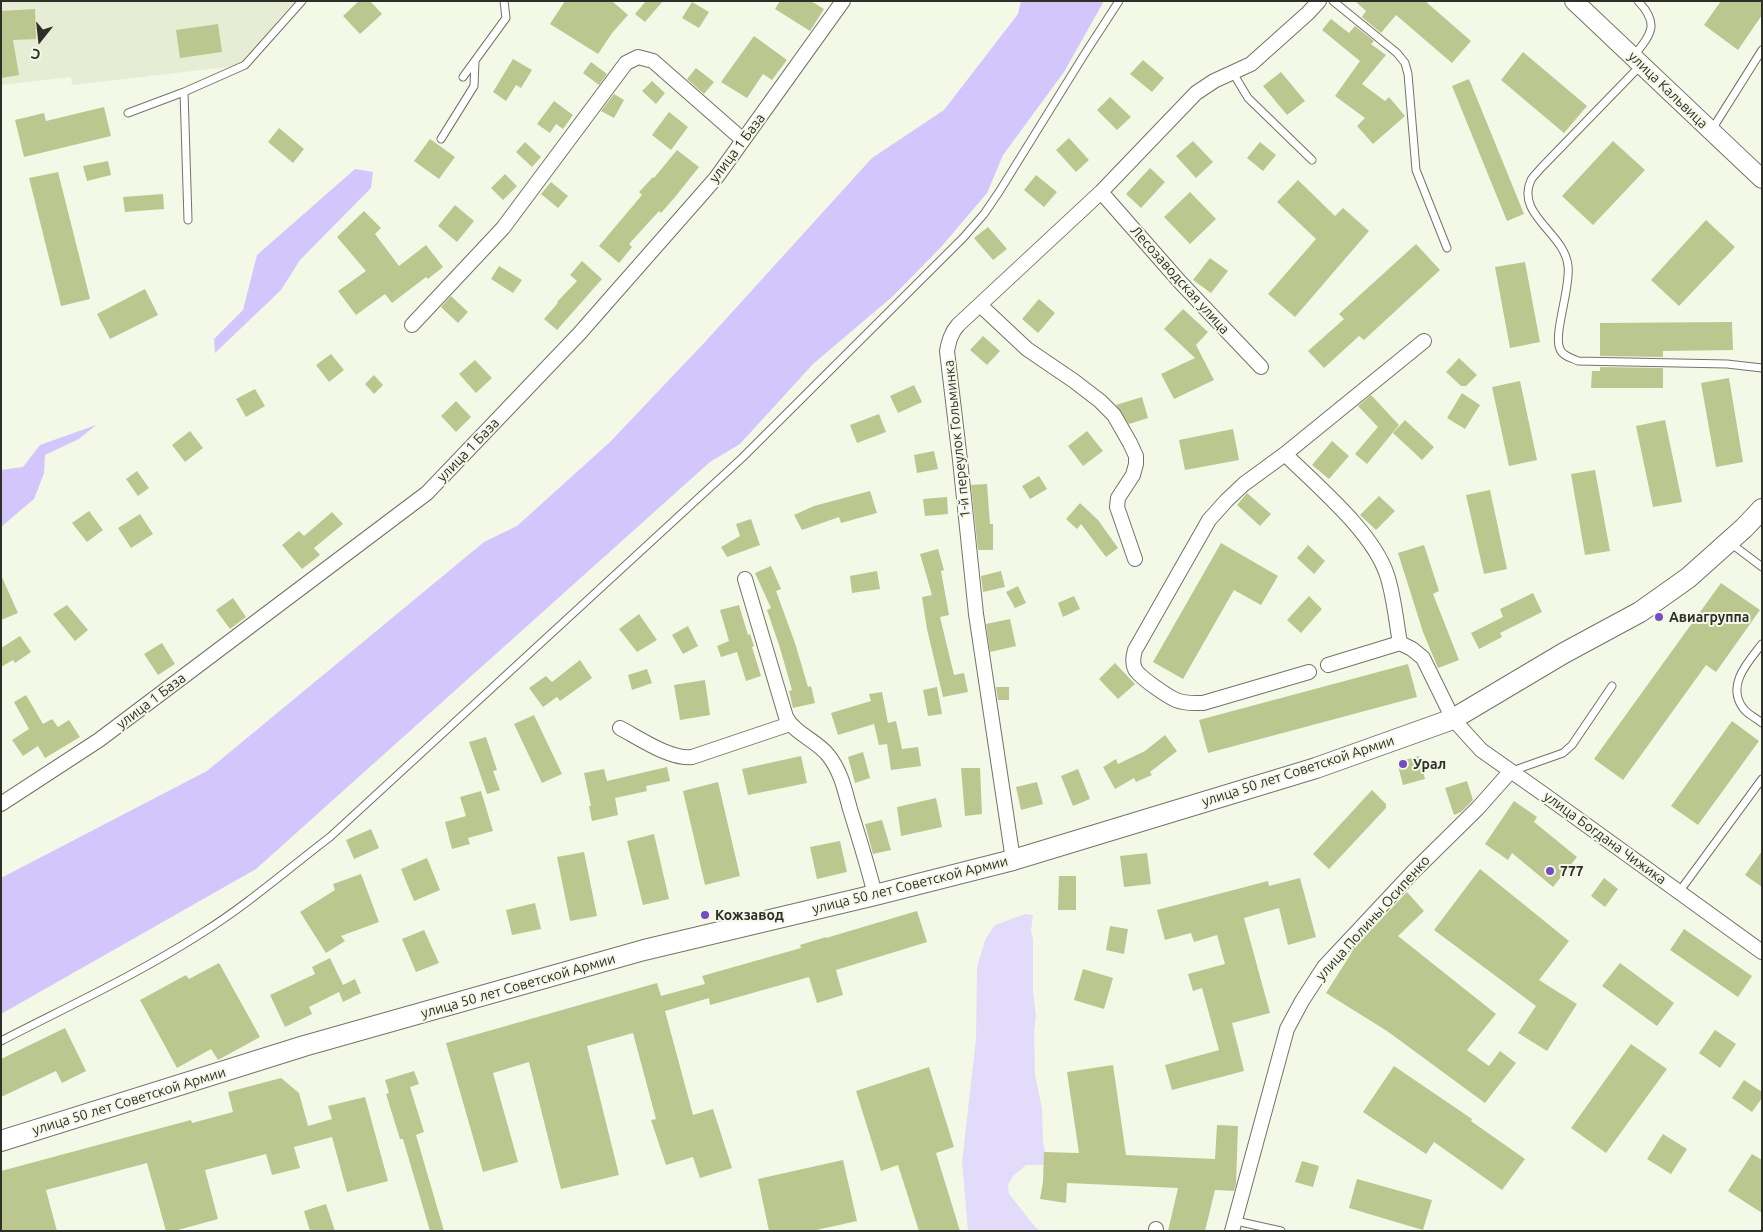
<!DOCTYPE html>
<html>
<head>
<meta charset="utf-8">
<style>
	body { margin:0 }
	#map { position:relative; width:1763px; height:1232px; overflow:hidden; background:#f4f8e7; font-family:Ubuntu,sans-serif }
	canvas { display:block }
	.frame { position:absolute; inset:0; border:2px solid #2e2f29; pointer-events:none }
	.north { position:absolute; left:15px; top:15px; width:50px; height:50px; -webkit-text-stroke:4px #f4f8e7; paint-order:stroke; rotate:196deg; font-size:14px; font-weight:700; line-height:20px; text-align:center; color:#2e2f29 }
	.north::after { content:''; display:block; margin:auto; width:18px; height:22px; background:#2e2f29; clip-path:polygon(50% 0,100% 100%,50% 72%,0 100%) }
</style>
</head>
<body>
<div id="map">
<canvas width="1763" height="1232"></canvas>
<div class="frame"></div>
<div class="north">С</div>
</div>
<script>
const ctx = document.querySelector('canvas').getContext('2d');
ctx.lineJoin = 'round';
function paint(path, color) { ctx.fillStyle = color; ctx.fill(path, 'evenodd'); }
function stroke(path, color, width, dash) { ctx.strokeStyle = color; ctx.lineWidth = width; ctx.lineCap = dash ? 'butt' : 'round'; ctx.setLineDash(dash || []); ctx.stroke(path); }
function label(font, color, halo, rows, align = 'center') {
  ctx.font = font + ' Ubuntu,sans-serif'; ctx.lineWidth = 4; ctx.setLineDash([]); ctx.textBaseline = 'middle'; ctx.strokeStyle = halo; ctx.fillStyle = color; for (const [text, x, y, turn = 0] of rows) {
    ctx.save(); ctx.translate(x, y); ctx.rotate((+turn || 0) * Math.PI / 180); ctx.textAlign = isNaN(turn) ? turn : align; if (halo) ctx.strokeText(text, 0, 0); ctx.fillText(text, 0, 0); ctx.restore();
  }
}
const built = new Path2D(`
	M 1,1 L 296,1 L 277,21 L 267,46 L 245,65 L 72,85 L 71,77 L 1,85 Z`);
const green = new Path2D(`
	M 1025,914 L 1033,915 L 1031,931 L 1033,939 L 1033,991 L 1036,1016 L 1034,1032 L 1035,1074 L 1042,1109 L 1043,1143 L 1047,1158 L 1043,1165 L 1026,1165 L 1013,1176 L 1008,1185 L 1009,1194 L 1036,1228 L 1041,1231 L 968,1231 L 962,1162 L 976,1039 L 977,967 L 985,940 L 995,925 Z`);
const water = new Path2D(`
	M 1021,1 L 1104,1 L 1064,72 L 1003,155 L 987,193 L 942,246 L 892,297 L 813,364 L 740,444 L 710,462 L 256,869 L 1,1014 L 1,878 L 207,771 L 484,542 L 517,526 L 610,442 L 705,342 L 872,158 L 944,110 L 1018,14 Z
	M 355,169 L 373,172 L 371,188 L 300,260 L 281,290 L 215,353 L 214,339 L 243,310 L 257,255 Z
	M 96,425 L 79,439 L 45,455 L 44,473 L 34,499 L 1,527 L 1,470 L 23,467 L 40,445 Z`);
const building = new Path2D(`
	M 359,1 L 370,1 L 382,14 L 360,34 L 343,16 Z
	M 565,1 L 612,1 L 628,15 L 612,33 L 598,54 L 550,24 Z
	M 646,1 L 663,1 L 645,22 L 635,14 Z
	M 780,1 L 811,1 L 824,9 L 810,31 L 775,9 Z
	M 1355,1 L 1425,1 L 1471,41 L 1452,63 L 1396,15 L 1381,33 L 1362,17 L 1366,11 Z
	M 1721,1 L 1762,1 L 1762,15 L 1738,50 L 1704,25 Z
	M 692,2 L 709,12 L 699,28 L 682,18 Z
	M 35,9 L 36,39 L 13,40 L 19,75 L 1,78 L 1,11 Z
	M 1331,19 L 1349,33 L 1355,26 L 1374,41 L 1371,44 L 1386,55 L 1362,84 L 1385,101 L 1389,97 L 1405,116 L 1373,144 L 1357,126 L 1365,118 L 1335,96 L 1360,61 L 1322,30 Z
	M 218,24 L 222,52 L 180,58 L 176,30 Z
	M 754,36 L 787,60 L 772,80 L 763,74 L 747,98 L 721,82 Z
	M 1523,52 L 1587,106 L 1564,133 L 1501,80 Z
	M 513,59 L 532,70 L 521,88 L 516,85 L 506,101 L 493,92 Z
	M 1143,60 L 1164,78 L 1152,92 L 1130,74 Z
	M 591,62 L 607,74 L 599,85 L 583,73 Z
	M 696,68 L 714,82 L 704,94 L 687,79 Z
	M 1281,72 L 1305,101 L 1287,115 L 1263,86 Z
	M 1469,79 L 1524,214 L 1507,221 L 1452,86 Z
	M 652,81 L 665,93 L 656,104 L 642,91 Z
	M 614,94 L 624,100 L 614,118 L 601,111 Z
	M 1110,97 L 1131,117 L 1117,130 L 1097,110 Z
	M 554,101 L 573,115 L 563,129 L 556,124 L 550,133 L 537,124 Z
	M 104,107 L 111,136 L 24,157 L 15,120 L 44,113 L 46,121 Z
	M 669,112 L 688,127 L 671,150 L 652,135 Z
	M 279,128 L 304,149 L 293,163 L 268,142 Z
	M 1069,138 L 1089,160 L 1076,172 L 1056,150 Z
	M 430,139 L 455,157 L 439,179 L 414,161 Z
	M 1193,141 L 1213,162 L 1196,178 L 1176,156 Z
	M 1613,141 L 1645,170 L 1593,225 L 1562,196 Z
	M 525,142 L 541,157 L 532,167 L 516,152 Z
	M 1260,142 L 1276,155 L 1263,171 L 1247,158 Z
	M 677,150 L 699,167 L 675,197 L 661,213 L 659,211 L 629,244 L 632,247 L 619,263 L 599,246 L 642,195 L 639,192 L 653,177 L 654,178 Z
	M 108,161 L 111,175 L 87,181 L 83,166 Z
	M 1150,168 L 1165,182 L 1141,208 L 1126,194 Z
	M 58,172 L 90,299 L 61,306 L 29,178 Z
	M 505,174 L 517,186 L 503,200 L 491,188 Z
	M 1036,175 L 1057,192 L 1044,207 L 1024,190 Z
	M 1298,180 L 1335,216 L 1343,208 L 1369,231 L 1295,317 L 1268,294 L 1316,239 L 1277,202 Z
	M 551,182 L 568,196 L 558,208 L 541,194 Z
	M 1190,192 L 1216,219 L 1190,244 L 1164,217 Z
	M 163,194 L 164,209 L 125,212 L 123,197 Z
	M 455,205 L 474,221 L 457,242 L 438,226 Z
	M 364,211 L 381,228 L 375,234 L 399,266 L 426,245 L 443,267 L 428,279 L 426,277 L 392,303 L 385,294 L 356,315 L 338,291 L 366,271 L 337,237 Z
	M 1706,220 L 1735,247 L 1679,306 L 1651,280 Z
	M 988,227 L 1007,249 L 993,260 L 974,238 Z
	M 1416,244 L 1440,270 L 1364,340 L 1359,336 L 1324,368 L 1308,351 L 1344,319 L 1339,314 Z
	M 1210,258 L 1228,271 L 1211,293 L 1193,280 Z
	M 582,261 L 602,279 L 557,330 L 544,319 L 558,303 L 557,302 L 577,281 L 570,275 Z
	M 1525,262 L 1540,342 L 1510,348 L 1495,267 Z
	M 499,266 L 522,280 L 513,293 L 491,279 Z
	M 145,289 L 158,315 L 110,339 L 97,314 Z
	M 451,296 L 468,312 L 458,323 L 441,307 Z
	M 1039,299 L 1055,313 L 1038,333 L 1022,319 Z
	M 1183,309 L 1208,332 L 1196,345 L 1214,380 L 1174,399 L 1161,374 L 1195,358 L 1164,329 Z
	M 1732,322 L 1733,350 L 1663,351 L 1663,357 L 1600,356 L 1600,323 Z
	M 983,336 L 1000,351 L 987,365 L 970,350 Z
	M 331,354 L 344,370 L 329,382 L 316,365 Z
	M 1459,358 L 1477,375 L 1466,386 L 1461,386 L 1446,372 Z
	M 475,360 L 492,378 L 476,393 L 459,374 Z
	M 1600,367 L 1663,368 L 1663,388 L 1591,388 L 1592,371 L 1600,371 Z
	M 374,375 L 383,385 L 374,394 L 365,384 Z
	M 1729,378 L 1743,462 L 1716,467 L 1701,383 Z
	M 1520,381 L 1537,460 L 1509,466 L 1492,387 Z
	M 914,385 L 922,402 L 898,413 L 890,396 Z
	M 255,389 L 265,406 L 246,417 L 236,399 Z
	M 1462,393 L 1480,405 L 1465,429 L 1447,418 Z
	M 1371,395 L 1399,425 L 1367,464 L 1355,454 L 1378,427 L 1358,406 Z
	M 1142,397 L 1148,418 L 1129,424 L 1116,405 Z
	M 456,401 L 471,417 L 456,432 L 441,416 Z
	M 879,414 L 886,432 L 857,443 L 850,425 Z
	M 1405,420 L 1434,447 L 1422,460 L 1393,433 Z
	M 1665,420 L 1682,502 L 1653,507 L 1636,426 Z
	M 1233,429 L 1239,460 L 1185,470 L 1179,440 Z
	M 190,431 L 203,448 L 185,462 L 172,445 Z
	M 1087,431 L 1103,451 L 1083,466 L 1068,446 Z
	M 1332,441 L 1349,456 L 1329,479 L 1312,465 Z
	M 934,451 L 938,469 L 917,473 L 914,455 Z
	M 1595,470 L 1610,551 L 1585,555 L 1571,474 Z
	M 137,471 L 149,488 L 138,496 L 126,479 Z
	M 1039,476 L 1047,489 L 1030,499 L 1022,486 Z
	M 987,484 L 990,524 L 993,524 L 993,550 L 978,550 L 971,485 Z
	M 1490,490 L 1507,569 L 1484,574 L 1466,495 Z
	M 870,491 L 877,513 L 841,523 L 839,517 L 802,530 L 794,515 L 814,506 Z
	M 1247,493 L 1271,514 L 1260,526 L 1237,505 Z
	M 1379,496 L 1395,511 L 1376,530 L 1360,515 Z
	M 947,497 L 948,514 L 925,516 L 923,499 Z
	M 1080,503 L 1098,520 L 1118,548 L 1106,557 L 1081,524 L 1077,529 L 1066,519 Z
	M 89,511 L 103,530 L 87,542 L 72,523 Z
	M 332,512 L 343,524 L 314,548 L 320,555 L 302,569 L 282,545 L 299,531 L 304,536 Z
	M 140,514 L 153,534 L 131,548 L 118,528 Z
	M 751,519 L 760,545 L 727,557 L 721,547 L 740,536 L 736,524 Z
	M 1221,543 L 1278,576 L 1261,605 L 1234,590 L 1183,679 L 1153,662 Z
	M 1308,545 L 1325,561 L 1314,574 L 1297,558 Z
	M 1424,545 L 1439,591 L 1433,594 L 1459,660 L 1438,668 L 1423,632 L 1398,553 Z
	M 938,549 L 944,570 L 941,571 L 949,615 L 940,617 L 954,675 L 964,673 L 968,692 L 943,697 L 927,629 L 922,597 L 932,595 L 920,554 Z
	M 771,566 L 781,589 L 776,591 L 795,643 L 808,687 L 811,686 L 815,703 L 793,708 L 789,691 L 792,690 L 780,648 L 767,610 L 771,608 L 755,573 Z
	M 877,571 L 880,589 L 852,593 L 850,576 Z
	M 1001,571 L 1005,587 L 983,592 L 981,576 Z
	M 1,575 L 18,613 L 1,620 Z
	M 1721,583 L 1760,610 L 1716,672 L 1706,665 L 1623,780 L 1594,759 Z
	M 1018,586 L 1026,603 L 1015,608 L 1006,592 Z
	M 1533,593 L 1542,612 L 1500,633 L 1502,637 L 1479,649 L 1471,633 L 1503,617 L 1500,609 Z
	M 1074,596 L 1080,609 L 1063,617 L 1058,603 Z
	M 1309,596 L 1322,609 L 1301,633 L 1287,620 Z
	M 233,598 L 246,617 L 230,629 L 216,610 Z
	M 67,605 L 88,630 L 75,641 L 53,614 Z
	M 739,605 L 748,635 L 750,634 L 754,646 L 752,647 L 761,676 L 746,681 L 737,652 L 721,657 L 717,646 L 729,641 L 720,610 Z
	M 639,614 L 657,640 L 637,652 L 619,629 Z
	M 1010,619 L 1016,646 L 990,652 L 986,624 Z
	M 688,626 L 698,646 L 683,654 L 672,635 Z
	M 20,636 L 31,652 L 15,663 L 13,660 L 1,667 L 1,648 Z
	M 162,643 L 175,664 L 158,675 L 144,654 Z
	M 580,660 L 592,678 L 560,701 L 557,697 L 543,707 L 529,688 L 546,676 L 552,682 Z
	M 1115,663 L 1135,684 L 1118,699 L 1099,679 Z
	M 1408,664 L 1417,697 L 1208,753 L 1199,720 Z
	M 647,669 L 652,683 L 632,690 L 628,675 Z
	M 705,680 L 710,715 L 680,720 L 674,685 Z
	M 937,687 L 942,714 L 928,716 L 923,690 Z
	M 996,687 L 1009,687 L 1009,700 L 998,700 Z
	M 882,692 L 888,723 L 896,721 L 902,749 L 918,747 L 921,766 L 891,770 L 887,744 L 879,745 L 874,724 L 838,735 L 831,713 L 871,701 L 869,694 Z
	M 26,695 L 43,724 L 52,719 L 58,727 L 69,720 L 80,737 L 45,758 L 38,746 L 23,756 L 12,740 L 29,729 L 14,702 Z
	M 534,715 L 562,774 L 542,783 L 514,724 Z
	M 1732,721 L 1759,741 L 1698,825 L 1671,806 Z
	M 1165,735 L 1177,751 L 1150,772 L 1152,775 L 1136,782 L 1134,778 L 1115,789 L 1103,767 L 1116,759 L 1118,764 L 1145,751 Z
	M 486,737 L 497,770 L 493,771 L 500,790 L 487,794 L 469,742 Z
	M 863,752 L 870,778 L 855,783 L 848,757 Z
	M 801,756 L 807,783 L 748,795 L 742,769 Z
	M 1419,756 L 1425,779 L 1403,785 L 1397,762 Z
	M 667,767 L 670,781 L 646,786 L 647,791 L 615,798 L 618,815 L 592,821 L 589,806 L 591,806 L 584,773 L 604,769 L 607,781 Z
	M 961,768 L 980,768 L 982,814 L 965,816 Z
	M 1078,769 L 1090,799 L 1073,806 L 1061,776 Z
	M 1467,781 L 1473,800 L 1461,812 L 1454,815 L 1445,788 Z
	M 718,782 L 740,876 L 705,885 L 683,791 Z
	M 1037,782 L 1043,804 L 1021,810 L 1016,787 Z
	M 1372,790 L 1386,804 L 1386,808 L 1329,869 L 1313,854 Z
	M 481,791 L 493,831 L 468,838 L 470,844 L 452,849 L 445,822 L 466,816 L 460,797 Z
	M 936,798 L 942,827 L 901,836 L 897,807 Z
	M 1514,801 L 1537,817 L 1534,822 L 1577,857 L 1553,887 L 1512,853 L 1508,860 L 1485,844 Z
	M 882,820 L 891,850 L 873,854 L 865,824 Z
	M 371,829 L 379,848 L 354,859 L 346,840 Z
	M 654,834 L 669,899 L 643,905 L 627,841 Z
	M 840,841 L 847,872 L 817,879 L 810,847 Z
	M 1762,851 L 1762,887 L 1745,875 Z
	M 584,852 L 597,916 L 570,921 L 557,857 Z
	M 1147,853 L 1151,884 L 1124,887 L 1120,856 Z
	M 427,858 L 440,890 L 414,901 L 401,869 Z
	M 1480,869 L 1569,941 L 1539,980 L 1577,1004 L 1547,1051 L 1518,1033 L 1536,1006 L 1434,930 Z
	M 361,874 L 379,922 L 341,936 L 345,941 L 326,953 L 300,912 L 335,890 L 333,884 Z
	M 1059,876 L 1076,876 L 1076,910 L 1058,910 Z
	M 1300,878 L 1316,937 L 1288,945 L 1279,908 L 1244,918 L 1270,1013 L 1232,1023 L 1244,1071 L 1172,1090 L 1165,1065 L 1219,1050 L 1202,988 L 1193,991 L 1188,974 L 1225,964 L 1217,935 L 1194,942 L 1191,933 L 1165,940 L 1157,910 L 1268,881 L 1269,886 Z
	M 1604,878 L 1618,889 L 1605,907 L 1591,896 Z
	M 1407,892 L 1424,911 L 1398,936 L 1496,1014 L 1467,1050 L 1489,1066 L 1500,1051 L 1516,1063 L 1485,1103 L 1387,1031 L 1326,993 L 1352,952 L 1351,951 Z
	M 535,903 L 541,929 L 512,935 L 506,910 Z
	M 917,911 L 927,942 L 836,970 L 843,995 L 817,1003 L 809,977 L 710,1005 L 709,998 L 665,1011 L 693,1115 L 713,1109 L 732,1168 L 700,1178 L 693,1157 L 666,1165 L 651,1120 L 656,1119 L 633,1033 L 587,1046 L 619,1175 L 561,1189 L 529,1062 L 493,1073 L 518,1162 L 483,1172 L 446,1043 L 657,983 L 661,996 L 705,984 L 702,976 L 801,948 L 800,945 L 826,937 L 826,938 Z
	M 1110,926 L 1128,929 L 1124,954 L 1106,950 Z
	M 1684,929 L 1752,976 L 1738,997 L 1670,950 Z
	M 424,930 L 439,963 L 416,972 L 402,939 Z
	M 330,958 L 343,985 L 355,979 L 361,993 L 343,1002 L 339,992 L 309,1007 L 312,1014 L 285,1027 L 270,995 L 315,974 L 312,967 Z
	M 219,963 L 260,1037 L 218,1060 L 211,1049 L 177,1068 L 140,1000 L 186,975 L 189,979 Z
	M 1620,963 L 1674,1003 L 1657,1026 L 1602,986 Z
	M 1083,969 L 1113,978 L 1104,1009 L 1074,1000 Z
	M 65,1028 L 86,1071 L 62,1083 L 56,1071 L 1,1097 L 1,1059 Z
	M 1715,1030 L 1736,1044 L 1720,1068 L 1699,1053 Z
	M 1631,1044 L 1667,1069 L 1606,1153 L 1571,1128 Z
	M 1113,1065 L 1126,1155 L 1215,1159 L 1217,1125 L 1238,1126 L 1236,1184 L 1234,1191 L 1215,1190 L 1205,1231 L 1168,1231 L 1178,1188 L 1067,1183 L 1066,1203 L 1040,1199 L 1043,1182 L 1044,1152 L 1079,1153 L 1067,1072 Z
	M 1394,1066 L 1472,1119 L 1471,1121 L 1525,1159 L 1502,1190 L 1434,1142 L 1426,1154 L 1363,1112 Z
	M 929,1067 L 954,1147 L 936,1153 L 960,1231 L 919,1231 L 898,1165 L 881,1171 L 856,1091 Z
	M 414,1071 L 419,1084 L 410,1087 L 424,1132 L 416,1135 L 444,1231 L 430,1231 L 403,1139 L 400,1139 L 386,1094 L 389,1093 L 385,1080 Z
	M 281,1078 L 299,1093 L 308,1126 L 332,1119 L 328,1106 L 365,1097 L 388,1181 L 347,1192 L 332,1137 L 294,1147 L 300,1168 L 272,1175 L 266,1154 L 205,1170 L 218,1219 L 174,1231 L 166,1231 L 147,1163 L 46,1190 L 57,1231 L 1,1231 L 1,1171 L 191,1120 L 192,1123 L 233,1112 L 228,1092 Z
	M 1744,1080 L 1762,1092 L 1762,1098 L 1752,1112 L 1732,1098 Z
	M 1663,1134 L 1687,1149 L 1671,1174 L 1647,1159 Z
	M 1752,1154 L 1762,1160 L 1762,1213 L 1728,1191 Z
	M 843,1160 L 857,1221 L 812,1231 L 769,1231 L 758,1179 Z
	M 1302,1161 L 1319,1166 L 1313,1187 L 1295,1182 Z
	M 1357,1179 L 1432,1200 L 1423,1230 L 1349,1208 Z
	M 326,1204 L 335,1231 L 310,1231 L 304,1211 Z`);
const service = new Path2D(`
	M 1333,1 L 1397,53 L 1405,63 L 1408,74 L 1416,170 L 1447,248
	M 1633,57 C 1650,35 1661,25 1638,1
	M 1641,65 L 1541,168 C 1538,172 1533,176 1531,180 C 1515,215 1565,233 1568,266 C 1571,287 1553,334 1560,349 C 1562,356 1572,358 1578,361 L 1727,364 L 1762,368
	M 1233,73 L 1248,98 L 1312,160
	M 463,77 L 506,18 L 504,1
	M 184,92 L 245,65 L 302,1
	M 128,113 L 184,92 L 188,220
	M 1711,131 L 1762,50
	M 441,139 L 474,86 L 475,61
	M 1729,542 L 1762,567
	M 1762,644 C 1748,662 1726,685 1743,708 C 1747,714 1756,718 1762,723
	M 1512,771 L 1563,753 L 1572,745 L 1612,686
	M 1679,892 L 1762,779
	M 1,1041 C 69,1006 138,974 202,933 C 247,905 288,869 330,837 L 742,458 L 963,238 L 984,214 L 999,192 L 1084,55 L 1119,1
	M 1236,1221 L 1281,1231`);
const minor = new Path2D(`
	M 1101,192 L 1180,282 L 1261,367
	M 980,305 L 1027,349 L 1074,381 L 1100,401 L 1114,415 L 1130,443 L 1136,456 L 1136,464 L 1133,475 L 1118,498 L 1117,507 L 1135,559
	M 412,325 L 503,228 L 626,63 L 638,57 L 653,61 L 743,140
	M 1285,454 C 1318,487 1373,532 1387,575 C 1394,596 1396,621 1400,643 L 1412,649 L 1423,658 L 1453,719 L 1481,750 L 1542,793 L 1762,952
	M 745,579 L 786,717 C 795,734 816,740 828,755 C 841,771 845,791 850,809 C 859,838 868,866 875,895
	M 1328,665 L 1400,643
	M 1309,672 L 1203,703 C 1194,703 1185,704 1176,700 C 1167,696 1139,677 1135,669 C 1132,663 1133,657 1135,650 L 1209,520 L 1227,500 L 1244,484 L 1285,454 L 1424,341
	M 620,728 C 639,738 671,760 692,757 L 790,724
	M 1,804 L 99,740 L 427,493 L 579,334 L 716,178 L 843,1
	M 1013,860 L 976,614 L 960,460 L 947,351 C 949,341 951,333 958,325 L 1101,192 L 1196,93 L 1214,81 L 1251,64 L 1308,13 L 1319,1
	M 1156,1231 L 1156,1229
	M 1232,1231 L 1287,1029 L 1302,1001 L 1324,967 L 1413,872 L 1478,808 L 1510,772`);
const tertiary = new Path2D(`
	M 1574,1 L 1762,179`);
const secondary = new Path2D(`
	M 1,1141 L 304,1046 L 644,950 L 875,895 L 1013,860 L 1316,768 L 1453,719 L 1564,653 L 1640,612 L 1688,578 L 1744,528 L 1762,509`);
const markers = [
	[1659,617,5,"#754cc5"],
	[1403,764,5,"#754cc5"],
	[1550,871,5,"#754cc5"],
	[705,915,5,"#754cc5"]
];
const streetNames = [
	["улица Кальвица",1668,90,44],
	["улица 1 База",737,148,-53],
	["Лесозаводская улица",1180,280,48],
	["1-й переулок Гольминка",957,439,-96],
	["улица 1 База",468,450,-46],
	["улица 1 База",151,701,-37],
	["улица 50 лет Советской Армии",1298,771,-18],
	["улица Богдана Чижика",1605,838,36],
	["улица 50 лет Советской Армии",910,885,-14],
	["улица Полины Осипенко",1373,918,-48],
	["улица 50 лет Советской Армии",518,986,-16],
	["улица 50 лет Советской Армии",129,1101,-17]
];
const poiNames = [
	["Авиагруппа",1669,617],
	["Урал",1413,764],
	["777",1560,871],
	["Кожзавод",715,915]
];
paint(built, '#e7ecd4');
paint(green, '#e2dcfa');
paint(water, '#d3c6fd');
paint(building, '#bbc78f');
stroke(service, '#727567', 9);
stroke(minor, '#727567', 16);
stroke(tertiary, '#727567', 20);
stroke(secondary, '#727567', 22);
stroke(service, '#fff', 7);
stroke(minor, '#fff', 14);
stroke(tertiary, '#fff', 18);
stroke(secondary, '#fff', 20);
for (const [x, y, r, color] of markers) { const dot = new Path2D(); dot.arc(x, y, r, 0, 2 * Math.PI); ctx.fillStyle = color; ctx.fill(dot); stroke(dot, '#f4f8e7', 2); }
label('14px', '#2e2f29', '#f4f8e7', streetNames);
label('bold 14px', '#2e2f29', '#f4f8e7', poiNames, 'left');
</script>
</body>
</html>
